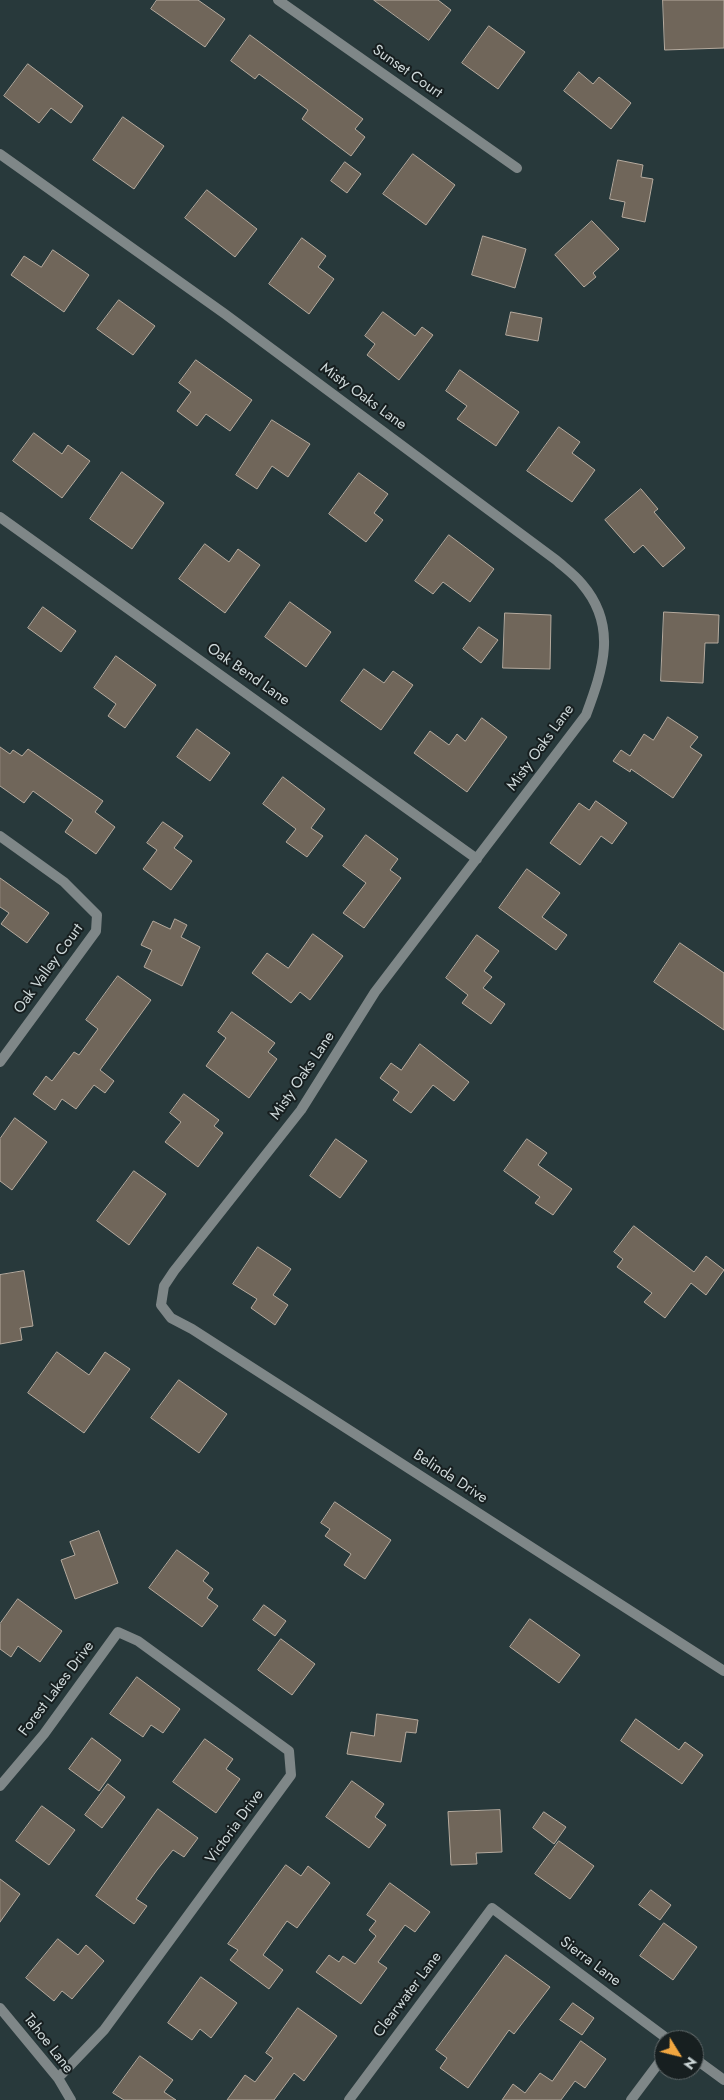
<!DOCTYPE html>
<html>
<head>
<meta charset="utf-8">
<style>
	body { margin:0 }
	#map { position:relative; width:724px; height:2100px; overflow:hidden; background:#28393b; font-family:Jost,sans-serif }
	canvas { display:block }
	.north { position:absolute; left:654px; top:2030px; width:50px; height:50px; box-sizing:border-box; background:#171f20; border:1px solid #61696a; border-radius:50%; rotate:126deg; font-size:14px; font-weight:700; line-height:20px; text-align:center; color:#cfd9da }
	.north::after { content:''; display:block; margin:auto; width:18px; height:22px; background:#f1a640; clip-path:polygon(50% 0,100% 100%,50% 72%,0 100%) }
</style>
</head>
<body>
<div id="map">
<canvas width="724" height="2100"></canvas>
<div class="north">N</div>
</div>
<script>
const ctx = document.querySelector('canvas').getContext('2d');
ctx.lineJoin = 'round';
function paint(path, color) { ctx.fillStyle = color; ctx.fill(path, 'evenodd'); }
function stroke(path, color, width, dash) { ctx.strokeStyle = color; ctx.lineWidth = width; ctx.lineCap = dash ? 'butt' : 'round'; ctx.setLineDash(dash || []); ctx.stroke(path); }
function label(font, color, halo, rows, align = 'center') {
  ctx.font = font + ' Jost,sans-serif'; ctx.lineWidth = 4; ctx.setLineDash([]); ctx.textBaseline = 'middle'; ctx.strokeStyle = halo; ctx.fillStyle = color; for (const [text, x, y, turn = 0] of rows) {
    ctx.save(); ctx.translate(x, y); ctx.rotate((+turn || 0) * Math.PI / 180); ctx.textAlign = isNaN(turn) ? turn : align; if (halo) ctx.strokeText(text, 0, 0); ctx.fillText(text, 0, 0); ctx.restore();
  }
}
const building = new Path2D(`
	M 157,0 L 198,0 L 225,19 L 205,47 L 151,9 Z
	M 374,0 L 438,0 L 451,10 L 429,40 Z
	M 663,0 L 724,0 L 724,48 L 665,50 Z
	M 489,26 L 525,52 L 498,89 L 462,63 Z
	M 250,35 L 363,119 L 355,129 L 365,137 L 351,156 L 302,119 L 308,110 L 259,74 L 255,79 L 231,61 Z
	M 28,64 L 83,106 L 71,123 L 51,108 L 39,123 L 4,96 Z
	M 579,72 L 593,84 L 599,77 L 631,103 L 611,129 L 564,91 Z
	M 123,117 L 164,146 L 134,189 L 93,160 Z
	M 413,154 L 455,185 L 426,225 L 383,194 Z
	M 618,160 L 643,165 L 641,177 L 653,179 L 645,222 L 622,217 L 625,202 L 610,199 Z
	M 345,162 L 361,174 L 347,193 L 331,181 Z
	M 207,190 L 257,229 L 235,257 L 185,218 Z
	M 592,221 L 619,249 L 593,273 L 596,277 L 584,287 L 555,255 Z
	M 483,236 L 526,249 L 515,288 L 472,275 Z
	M 302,238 L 326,256 L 318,267 L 334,279 L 309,314 L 269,284 Z
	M 53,250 L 89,275 L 64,312 L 11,275 L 24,256 L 41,267 Z
	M 119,300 L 155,326 L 133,355 L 97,329 Z
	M 383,312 L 415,336 L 422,327 L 433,335 L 399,380 L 367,355 L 375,344 L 365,336 Z
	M 511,312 L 542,318 L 538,341 L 506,335 Z
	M 196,360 L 252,400 L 230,431 L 206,414 L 197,426 L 177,411 L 191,392 L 179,383 Z
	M 460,370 L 519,412 L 496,446 L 457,419 L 467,406 L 446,391 Z
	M 272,420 L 310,444 L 288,477 L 272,466 L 257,489 L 236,475 Z
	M 559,427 L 580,442 L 572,453 L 595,470 L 572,502 L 527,471 Z
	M 34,433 L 62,454 L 68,445 L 90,461 L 62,498 L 13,461 Z
	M 122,472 L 164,503 L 132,549 L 90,519 Z
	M 359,473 L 388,494 L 374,513 L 383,520 L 366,542 L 329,514 Z
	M 641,489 L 658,509 L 654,512 L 685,548 L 663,567 L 643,545 L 634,553 L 605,520 Z
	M 449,535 L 494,569 L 470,602 L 443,582 L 433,594 L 415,581 Z
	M 205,544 L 229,562 L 238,549 L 260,565 L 225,613 L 179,579 Z
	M 290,602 L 331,632 L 306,667 L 265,637 Z
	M 43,607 L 76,631 L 61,652 L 28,628 Z
	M 664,612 L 719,615 L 718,643 L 705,643 L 703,683 L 661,681 Z
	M 505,613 L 551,615 L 550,669 L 503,668 Z
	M 479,627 L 498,640 L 481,663 L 463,649 Z
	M 116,656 L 156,685 L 125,728 L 108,716 L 116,704 L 94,688 Z
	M 364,669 L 384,683 L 393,671 L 413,685 L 381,730 L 341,701 Z
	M 668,717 L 698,737 L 690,747 L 702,755 L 673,798 L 631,769 L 630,772 L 613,761 L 621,750 L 630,756 L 644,734 L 653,740 Z
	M 482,718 L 507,737 L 467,792 L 414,753 L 430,731 L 449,745 L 457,734 L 465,741 Z
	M 197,729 L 230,753 L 210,781 L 177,757 Z
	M 0,747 L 10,754 L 13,750 L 22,756 L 28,749 L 103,801 L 95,812 L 115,827 L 96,854 L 65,832 L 73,820 L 33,791 L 24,803 L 0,786 Z
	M 283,777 L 325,809 L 311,828 L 323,836 L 307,857 L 286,842 L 296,829 L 263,804 Z
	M 596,801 L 627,823 L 612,844 L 601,836 L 580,865 L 550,843 L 579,803 L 589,810 Z
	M 163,822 L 183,836 L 174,848 L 192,861 L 171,890 L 143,869 L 157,850 L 147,843 Z
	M 366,835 L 398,859 L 390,870 L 401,878 L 364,928 L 343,913 L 366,883 L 343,866 Z
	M 527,869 L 560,893 L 542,917 L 567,935 L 556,950 L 499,908 Z
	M 0,878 L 49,913 L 27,943 L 1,924 L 9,913 L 0,907 Z
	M 175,919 L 187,925 L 181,937 L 200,947 L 182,986 L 144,967 L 152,950 L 141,945 L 153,921 L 170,929 Z
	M 313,934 L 343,956 L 310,1000 L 300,992 L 291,1003 L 252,973 L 267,953 L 288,968 Z
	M 477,935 L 499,951 L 484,971 L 492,977 L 483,988 L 505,1004 L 491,1024 L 462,1003 L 468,995 L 446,978 Z
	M 680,943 L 724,973 L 724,1030 L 654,982 Z
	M 118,976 L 151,1000 L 100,1070 L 114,1081 L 105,1093 L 94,1085 L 76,1109 L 62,1099 L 55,1110 L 33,1094 L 46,1076 L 52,1081 L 74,1052 L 79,1055 L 98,1029 L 86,1020 Z
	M 232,1012 L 275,1043 L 268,1052 L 277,1059 L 249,1098 L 206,1066 L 226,1038 L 218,1032 Z
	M 420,1044 L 469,1082 L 454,1101 L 433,1085 L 411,1113 L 393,1100 L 399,1092 L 380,1078 L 391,1063 L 401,1070 Z
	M 184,1094 L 219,1120 L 214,1126 L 223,1133 L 198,1167 L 165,1142 L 181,1122 L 170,1113 Z
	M 15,1118 L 47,1142 L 12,1190 L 0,1181 L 0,1139 Z
	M 336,1139 L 367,1161 L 340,1198 L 310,1176 Z
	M 527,1139 L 547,1153 L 538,1165 L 572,1189 L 553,1215 L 535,1203 L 540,1197 L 504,1171 Z
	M 134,1171 L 166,1194 L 129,1245 L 97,1221 Z
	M 634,1226 L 694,1272 L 706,1256 L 724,1270 L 706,1295 L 691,1283 L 665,1318 L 644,1302 L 652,1293 L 617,1267 L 623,1259 L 614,1252 Z
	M 258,1247 L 291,1269 L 273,1295 L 288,1305 L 275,1325 L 251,1308 L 257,1299 L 233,1284 Z
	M 24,1271 L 33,1326 L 20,1328 L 22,1340 L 0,1344 L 0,1275 Z
	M 57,1352 L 89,1375 L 105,1352 L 130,1369 L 84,1433 L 28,1393 Z
	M 179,1380 L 227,1414 L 199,1453 L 151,1418 Z
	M 335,1502 L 391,1540 L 365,1579 L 344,1565 L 351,1554 L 325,1536 L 330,1529 L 321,1523 Z
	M 99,1531 L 118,1583 L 75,1599 L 61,1560 L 75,1555 L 70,1542 Z
	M 177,1550 L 209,1573 L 203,1581 L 213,1589 L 207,1598 L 218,1606 L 202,1627 L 149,1588 Z
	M 18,1599 L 62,1631 L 40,1662 L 18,1646 L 11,1657 L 0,1649 L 0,1624 Z
	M 264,1605 L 286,1621 L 275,1636 L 253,1620 Z
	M 530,1619 L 580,1655 L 559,1683 L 510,1647 Z
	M 281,1639 L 315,1664 L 292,1695 L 258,1670 Z
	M 137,1677 L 180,1709 L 163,1733 L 151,1725 L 143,1737 L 110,1714 Z
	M 377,1714 L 418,1720 L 416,1733 L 406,1732 L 401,1762 L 347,1754 L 351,1732 L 374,1736 Z
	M 636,1719 L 679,1750 L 685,1742 L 703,1755 L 682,1784 L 621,1741 Z
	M 92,1738 L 121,1760 L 99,1791 L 69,1769 Z
	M 205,1739 L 233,1759 L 226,1769 L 240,1779 L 216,1813 L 173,1782 Z
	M 352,1781 L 384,1804 L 375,1817 L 386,1825 L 369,1848 L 326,1817 Z
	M 108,1784 L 125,1797 L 102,1828 L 85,1815 Z
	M 42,1806 L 75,1830 L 49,1865 L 16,1841 Z
	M 158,1809 L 198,1838 L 184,1857 L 173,1850 L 157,1870 L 136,1899 L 147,1906 L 134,1924 L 96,1896 Z
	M 500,1810 L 502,1852 L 476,1853 L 477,1864 L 451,1865 L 448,1812 Z
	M 544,1812 L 566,1827 L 554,1844 L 533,1828 Z
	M 559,1841 L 594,1866 L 570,1899 L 535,1874 Z
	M 286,1865 L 301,1876 L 308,1866 L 330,1883 L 297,1928 L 287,1921 L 263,1955 L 283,1970 L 269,1989 L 230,1960 L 238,1950 L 228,1944 Z
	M 0,1879 L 20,1894 L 0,1922 Z
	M 390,1883 L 430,1912 L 415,1932 L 405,1925 L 378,1962 L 387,1968 L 361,2004 L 316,1972 L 329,1955 L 339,1962 L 343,1956 L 355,1964 L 376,1936 L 369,1930 L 376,1921 L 367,1915 Z
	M 651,1890 L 671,1905 L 660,1920 L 639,1905 Z
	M 664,1923 L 697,1947 L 673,1980 L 640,1956 Z
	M 58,1939 L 78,1955 L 86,1945 L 104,1961 L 72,1999 L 62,1991 L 54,2001 L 26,1978 Z
	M 506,1955 L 550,1987 L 514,2034 L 509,2030 L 468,2088 L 440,2068 L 447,2058 L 436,2050 Z
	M 201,1977 L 237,2003 L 211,2038 L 200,2029 L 192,2040 L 168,2023 Z
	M 573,2003 L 594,2018 L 582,2035 L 560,2020 Z
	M 298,2008 L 337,2036 L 304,2081 L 294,2073 L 274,2100 L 227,2100 L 245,2075 L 255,2082 L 273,2058 L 266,2053 Z
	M 581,2041 L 606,2059 L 585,2088 L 575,2081 L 561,2100 L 502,2100 L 513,2084 L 525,2093 L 540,2073 L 552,2081 Z
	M 140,2056 L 173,2080 L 164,2092 L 176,2100 L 124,2100 L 113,2093 Z`);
const minor = new Path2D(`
	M 278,0 L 517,168
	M 0,154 L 225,314 L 556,560 C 565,568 575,575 582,584 C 618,626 603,669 586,715 L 375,992 L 301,1110 L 174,1271 L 164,1286 L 161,1305 L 171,1318 L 192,1329 L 724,1671
	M 0,517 L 477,859
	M 0,836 L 64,882 L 97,915 L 96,931 L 0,1062
	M 0,1786 L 44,1734 L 118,1632 L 138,1641 L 289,1751 L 291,1775 L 104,2030 L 58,2078
	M 0,2008 L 58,2078 L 71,2100
	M 694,2058 L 724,2080
	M 349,2100 L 492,1908 L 669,2040
	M 631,2100 L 664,2056`);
const streetNames = [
	["Sunset Court",407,72,35],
	["Misty Oaks Lane",363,397,36],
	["Oak Bend Lane",248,675,35],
	["Misty Oaks Lane",541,748,-54],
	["Oak Valley Court",49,969,-54],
	["Misty Oaks Lane",303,1076,-56],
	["Belinda Drive",450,1477,33],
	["Forest Lakes Drive",57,1689,-53],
	["Victoria Drive",235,1827,-54],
	["Sierra Lane",590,1962,37],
	["Clearwater Lane",408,1995,-53],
	["Tahoe Lane",48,2044,52]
];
paint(building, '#70665a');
stroke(building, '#b5aa9e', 1);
stroke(minor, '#7f8788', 10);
label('15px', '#cfd9da', '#171f20', streetNames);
</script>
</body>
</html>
